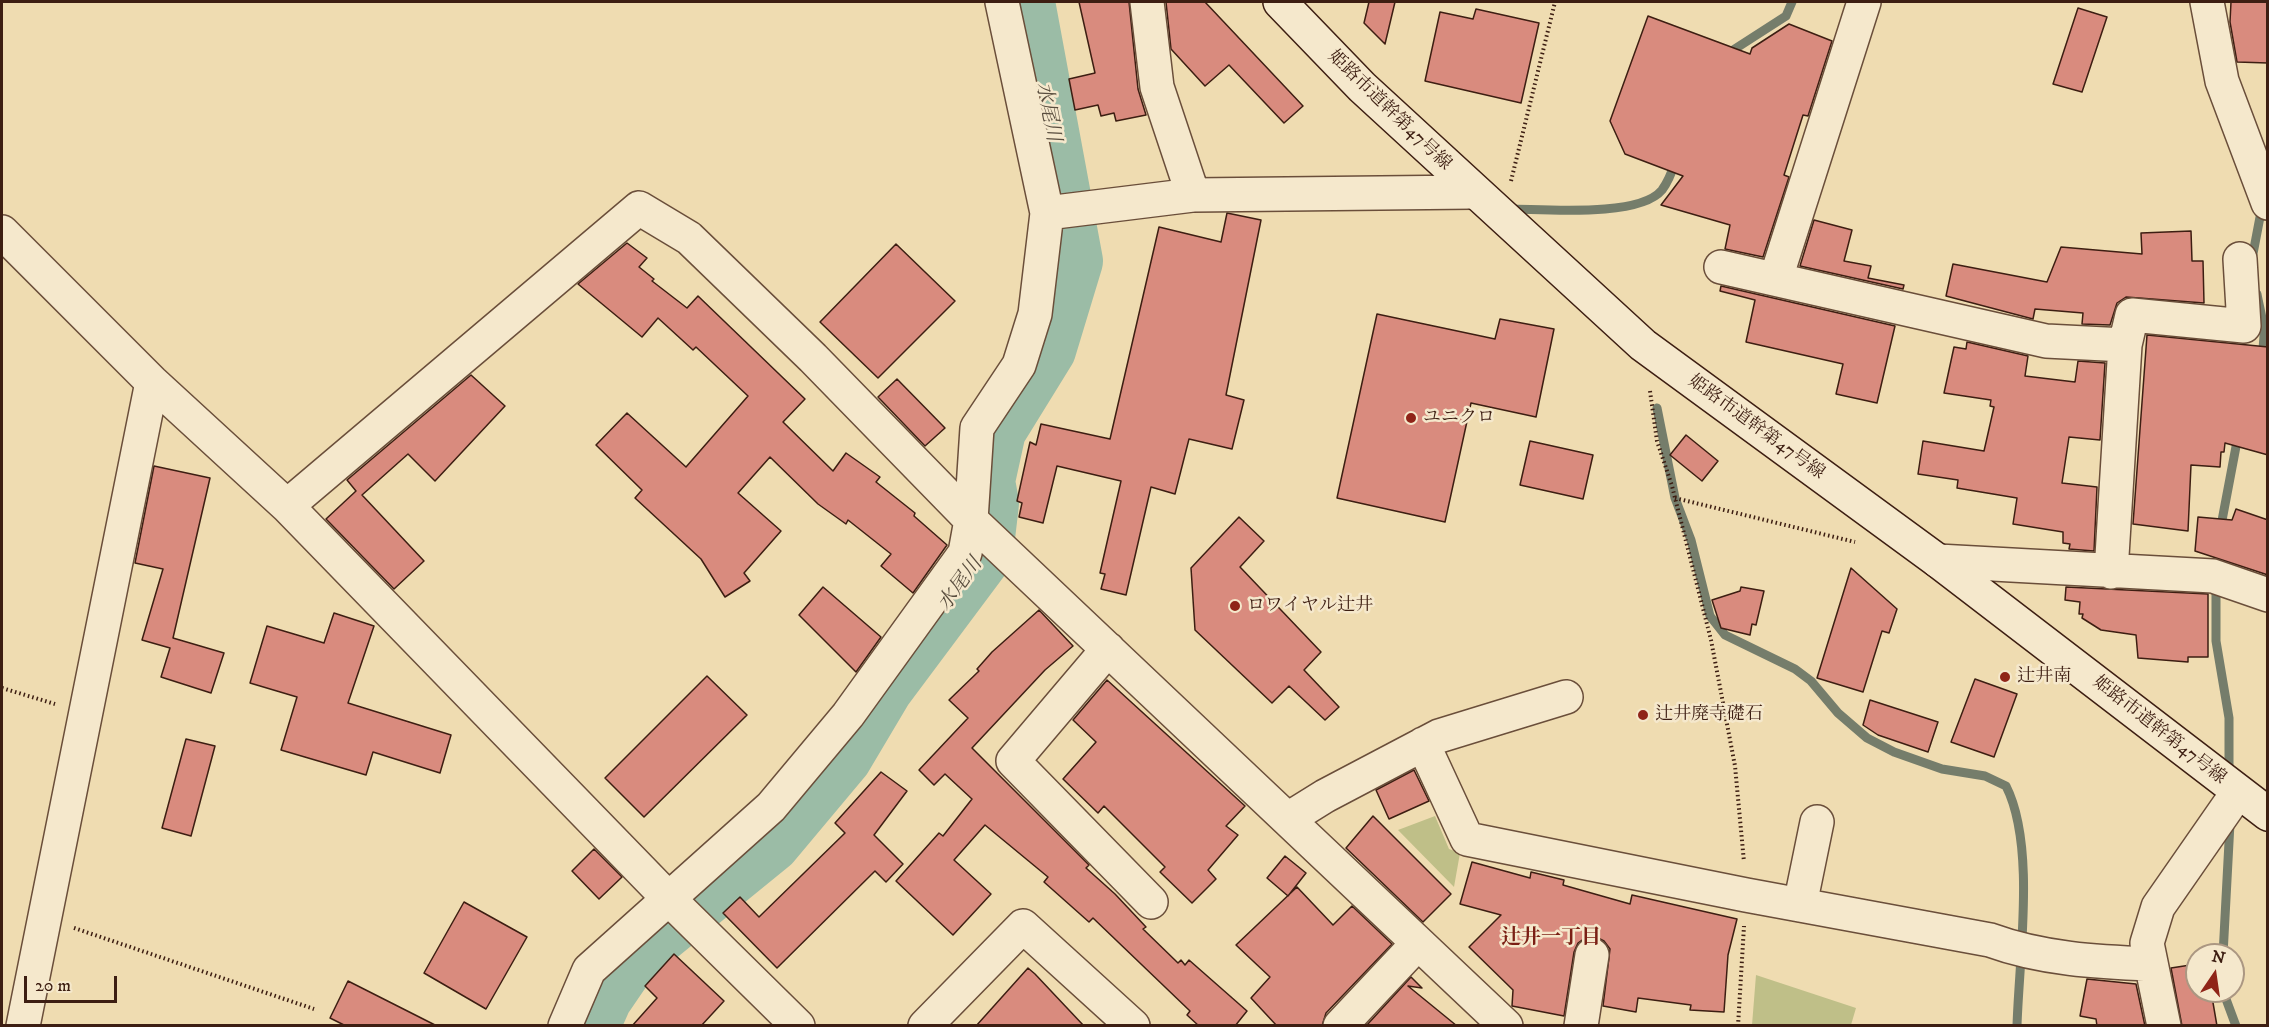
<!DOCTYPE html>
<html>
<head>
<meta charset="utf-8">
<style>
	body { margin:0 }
	#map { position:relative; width:2269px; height:1027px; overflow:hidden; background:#efdcb1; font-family:"IM FELL DW Pica",serif }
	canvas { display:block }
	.frame { position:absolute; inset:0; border:3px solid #3d1e12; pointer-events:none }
	.north { position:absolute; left:2185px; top:943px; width:60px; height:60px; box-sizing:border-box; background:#f5e8cc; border:2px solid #ab9782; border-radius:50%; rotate:13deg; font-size:16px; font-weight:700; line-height:24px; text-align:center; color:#3d1e12 }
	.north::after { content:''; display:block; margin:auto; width:21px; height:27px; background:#8f2418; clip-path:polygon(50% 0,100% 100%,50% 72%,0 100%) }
	.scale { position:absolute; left:24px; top:976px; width:93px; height:27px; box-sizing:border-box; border:3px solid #3d1e12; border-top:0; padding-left:8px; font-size:18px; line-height:21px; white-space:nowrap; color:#3d1e12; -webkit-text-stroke:4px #f5e8cc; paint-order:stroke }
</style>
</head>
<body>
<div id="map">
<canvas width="2269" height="1027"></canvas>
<div class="frame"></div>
<div class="north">N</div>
<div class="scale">20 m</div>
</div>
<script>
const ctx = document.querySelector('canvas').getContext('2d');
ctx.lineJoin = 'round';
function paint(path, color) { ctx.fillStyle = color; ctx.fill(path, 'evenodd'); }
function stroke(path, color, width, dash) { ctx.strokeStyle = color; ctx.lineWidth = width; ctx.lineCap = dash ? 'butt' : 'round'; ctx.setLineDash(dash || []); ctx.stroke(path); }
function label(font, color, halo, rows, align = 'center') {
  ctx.font = font + ' "IM FELL DW Pica","Noto Serif JP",serif'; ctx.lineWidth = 5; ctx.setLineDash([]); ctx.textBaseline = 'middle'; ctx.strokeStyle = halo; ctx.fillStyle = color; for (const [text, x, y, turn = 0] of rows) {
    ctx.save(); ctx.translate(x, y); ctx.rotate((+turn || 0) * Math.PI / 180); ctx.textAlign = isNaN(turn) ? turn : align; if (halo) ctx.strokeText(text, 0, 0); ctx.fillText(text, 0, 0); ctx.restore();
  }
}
const green = new Path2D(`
	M 1435,816 L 1449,849 L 1460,853 L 1454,887 L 1398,830 Z
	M 1756,975 L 1856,1008 L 1851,1025 L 1752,1025 Z`);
const stream = new Path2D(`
	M 1727,54 L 1786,16 L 1792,2
	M 1509,209 C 1543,209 1639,218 1662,190 C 1668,182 1673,169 1676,160
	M 2252,259 L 2260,217
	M 2257,294 C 2261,316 2268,333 2261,356
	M 1657,408 L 1675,498 L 1691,540 L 1710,616 L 1725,635 L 1795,669 L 1811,681 L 1838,713 L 1867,738 L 1894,752 L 1942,769 L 1985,776 L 2006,786 C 2036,845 2019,958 2017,1026
	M 2220,531 L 2238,436
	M 2216,584 L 2216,641 L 2229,718 L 2229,776
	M 2223,955 L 2230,823
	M 2223,991 L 2236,1026`);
const river = new Path2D(`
	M 592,1026 L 604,999 L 632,958 L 772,844 L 844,758 L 885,689 L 985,555 L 991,503 L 987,481 L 998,431 L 1048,350 L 1075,261 L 1027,2`);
const building = new Path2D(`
	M 1079,2 L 1129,2 L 1138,89 L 1146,115 L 1116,121 L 1114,113 L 1101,116 L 1098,105 L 1075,110 L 1069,79 L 1095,73 Z
	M 1166,2 L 1205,2 L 1303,106 L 1284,123 L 1229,65 L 1205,86 L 1171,49 Z
	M 1369,2 L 1395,2 L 1385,44 L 1364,23 Z
	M 2231,2 L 2268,2 L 2268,63 L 2237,62 L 2230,22 Z
	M 2078,8 L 2107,17 L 2082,92 L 2053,84 Z
	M 1476,9 L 1539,23 L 1521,103 L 1425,81 L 1440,12 L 1473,19 Z
	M 1648,16 L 1750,54 L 1752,48 L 1789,24 L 1832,41 L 1808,116 L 1803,115 L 1784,175 L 1789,177 L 1763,257 L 1725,249 L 1730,225 L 1661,205 L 1683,176 L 1625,154 L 1610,121 Z
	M 1227,213 L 1261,220 L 1226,395 L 1244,400 L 1232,449 L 1189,439 L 1175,494 L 1151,487 L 1126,595 L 1101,589 L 1105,574 L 1100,573 L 1121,481 L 1057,466 L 1043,523 L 1019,517 L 1022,503 L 1017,501 L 1030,442 L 1036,445 L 1041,424 L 1110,439 L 1159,227 L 1221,242 Z
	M 1814,220 L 1852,230 L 1844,261 L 1871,266 L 1868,278 L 1904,285 L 1903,289 L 1800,266 Z
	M 2191,231 L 2192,261 L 2203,261 L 2204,303 L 2126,297 L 2117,303 L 2110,325 L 2082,324 L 2083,313 L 2035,309 L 2033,319 L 1946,296 L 1953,264 L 2047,282 L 2061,247 L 2142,254 L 2141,233 Z
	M 627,243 L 647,258 L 639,267 L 654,279 L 652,281 L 687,308 L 698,296 L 805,399 L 783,422 L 833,471 L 846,453 L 880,477 L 876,482 L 915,513 L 914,516 L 947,545 L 913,593 L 881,566 L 891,554 L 848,520 L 846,524 L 818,504 L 770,457 L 738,493 L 781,531 L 744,573 L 750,581 L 725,597 L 701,559 L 635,498 L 642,490 L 596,445 L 627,413 L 686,467 L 748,396 L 696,347 L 693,350 L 658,318 L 642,337 L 578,284 Z
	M 896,244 L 955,301 L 878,378 L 820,322 Z
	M 1721,286 L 1895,326 L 1877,403 L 1836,394 L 1843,364 L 1746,342 L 1755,300 L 1720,291 Z
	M 1377,314 L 1495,339 L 1500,319 L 1554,329 L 1536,417 L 1471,403 L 1445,522 L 1337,498 Z
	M 2147,335 L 2268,347 L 2268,455 L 2225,443 L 2224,452 L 2221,452 L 2220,467 L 2191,465 L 2188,531 L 2133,524 Z
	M 1967,342 L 2028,356 L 2025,376 L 2075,382 L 2078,361 L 2105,363 L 2100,440 L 2069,437 L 2062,483 L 2097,487 L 2094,551 L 2069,549 L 2070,544 L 2063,543 L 2063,532 L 2013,524 L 2017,498 L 1957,488 L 1958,480 L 1918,474 L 1923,441 L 1984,451 L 1994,407 L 1990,406 L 1991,400 L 1944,393 L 1954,347 L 1966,349 Z
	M 471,375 L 505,406 L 435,481 L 408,454 L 362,495 L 424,561 L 394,589 L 326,519 L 356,491 L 347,480 Z
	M 897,379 L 945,428 L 925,446 L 878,397 Z
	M 1686,435 L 1718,461 L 1702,481 L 1670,455 Z
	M 1530,441 L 1593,455 L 1583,499 L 1520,485 Z
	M 154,466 L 210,478 L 173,638 L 224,653 L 211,693 L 161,677 L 170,648 L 142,640 L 163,569 L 135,563 Z
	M 2236,509 L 2268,520 L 2268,575 L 2195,551 L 2198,517 L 2232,520 Z
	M 1239,517 L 1264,541 L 1240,567 L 1321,652 L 1304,670 L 1339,707 L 1325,720 L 1289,686 L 1272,703 L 1195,630 L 1191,568 Z
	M 1851,568 L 1897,609 L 1889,633 L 1882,631 L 1863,692 L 1817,678 Z
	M 823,587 L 881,637 L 856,672 L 799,615 Z
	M 1741,587 L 1764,591 L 1756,625 L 1752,624 L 1750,635 L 1721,628 L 1712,600 L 1740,591 Z
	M 2066,587 L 2208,594 L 2208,657 L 2188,657 L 2188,662 L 2138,658 L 2136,635 L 2101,630 L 2082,618 L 2083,614 L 2079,614 L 2080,602 L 2065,600 Z
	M 1039,610 L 1073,646 L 1045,670 L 972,748 L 1089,865 L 1086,868 L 1115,894 L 1146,927 L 1143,929 L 1178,963 L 1181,960 L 1185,965 L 1189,960 L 1247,1011 L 1235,1026 L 1199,1026 L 1187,1015 L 1190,1011 L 1093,918 L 1089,922 L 1044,882 L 1048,877 L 985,825 L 954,860 L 991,894 L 953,935 L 896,881 L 939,833 L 943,836 L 972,799 L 945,774 L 934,785 L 919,770 L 968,718 L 949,700 L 979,671 L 977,669 L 992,652 Z
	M 334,613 L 374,626 L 348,703 L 451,735 L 440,773 L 373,752 L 366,775 L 281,750 L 297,697 L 250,683 L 267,626 L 324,643 Z
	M 707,676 L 747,715 L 644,817 L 605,778 Z
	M 1975,679 L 2017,694 L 1994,757 L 1951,742 Z
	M 1107,680 L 1245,806 L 1226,826 L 1238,835 L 1208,870 L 1216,879 L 1192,903 L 1160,872 L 1165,867 L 1104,806 L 1098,813 L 1063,779 L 1096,742 L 1073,720 Z
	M 1870,700 L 1938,722 L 1928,752 L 1878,735 L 1863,725 Z
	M 186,739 L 215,746 L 191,836 L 162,828 Z
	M 1414,770 L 1429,801 L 1389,819 L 1376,790 Z
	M 881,772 L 907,791 L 874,835 L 903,864 L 886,882 L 875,871 L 777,968 L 723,913 L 740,897 L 759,917 L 845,833 L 835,823 Z
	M 1373,816 L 1451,894 L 1423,922 L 1346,848 Z
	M 594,849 L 622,877 L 599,899 L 572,871 Z
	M 1285,856 L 1306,873 L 1288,896 L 1267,878 Z
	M 1472,862 L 1530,878 L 1531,872 L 1564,880 L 1563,885 L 1630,904 L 1632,895 L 1737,919 L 1728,955 L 1724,1012 L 1690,1010 L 1691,1005 L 1638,998 L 1636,1012 L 1603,1006 L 1610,949 L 1604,941 L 1594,936 L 1585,938 L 1578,943 L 1574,952 L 1564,1016 L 1512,1006 L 1513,990 L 1469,947 L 1501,915 L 1460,904 Z
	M 1297,887 L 1333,925 L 1352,906 L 1392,944 L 1326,1013 L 1322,1026 L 1277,1026 L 1251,998 L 1270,977 L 1236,945 Z
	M 464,902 L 527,937 L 486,1009 L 424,973 Z
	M 674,954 L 724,1001 L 701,1026 L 632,1026 L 657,998 L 645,986 Z
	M 2197,964 L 2197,991 L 2211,991 L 2217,1026 L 2182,1026 L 2171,968 Z
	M 1028,968 L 1035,974 L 1084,1026 L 976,1026 Z
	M 1411,977 L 1422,988 L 1408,986 L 1457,1026 L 1366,1026 Z
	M 2087,979 L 2136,984 L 2145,1026 L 2097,1026 L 2096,1019 L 2080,1016 Z
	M 348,981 L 437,1026 L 346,1026 L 330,1018 Z`);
const path = new Path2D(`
	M 1511,181 L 1555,2
	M 1650,391 L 1657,441 L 1672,486 L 1711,640 L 1735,766 L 1744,862
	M 1675,498 L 1855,542
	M 2,688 L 55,704
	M 74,928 L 314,1009
	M 1738,1026 L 1744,926`);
const street = new Path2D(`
	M 1147,2 L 1157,87 L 1193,195
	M 2207,2 L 2222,81 L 2268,203
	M 1047,213 L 1193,195 L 1474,192
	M 2,232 L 152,382 L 287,506 L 668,898 L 798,1026
	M 1721,267 L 2046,341 L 2125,345
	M 1776,278 L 1864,2
	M 287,506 L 639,208 L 689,238 L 813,358 L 971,520 L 1506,1026
	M 1938,561 L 2213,576 L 2268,595
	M 2111,572 L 2125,345 L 2132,315 L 2244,326 L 2240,259
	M 1108,649 L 1013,761 L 1151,902
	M 1423,744 L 1467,839 L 1746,895 L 1990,940 C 2042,959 2097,962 2151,964
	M 1288,819 L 1325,796 L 1439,736 L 1566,697
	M 1800,905 L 1817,822
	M 23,1026 L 152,382
	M 565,1026 L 589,970 L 771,807 L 848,715 L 965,553 L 971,520 L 977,428 L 1019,365 L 1035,314 L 1047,213 L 1002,2
	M 925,1026 L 1023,926 L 1133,1026
	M 1340,1026 L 1418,943
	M 1581,1026 L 1592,955
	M 2164,1026 L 2147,943 L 2158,907 L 2238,792`);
const secondary = new Path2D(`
	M 1280,2 L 1362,87 L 1643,345 L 1938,561 L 2268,814`);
const markers = [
	[1411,418,6,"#8f2418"],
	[1235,606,6,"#8f2418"],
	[2005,677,6,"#8f2418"],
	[1643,715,6,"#8f2418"]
];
const streetNames = [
	["姫路市道幹第47号線",1389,111,44],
	["姫路市道幹第47号線",1756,428,36],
	["姫路市道幹第47号線",2159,731,38]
];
const poiNames = [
	["ユニクロ",1423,418],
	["ロワイヤル辻井",1247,606],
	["辻井南",2017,677],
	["辻井廃寺礎石",1655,715]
];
const waterNames = [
	["水尾川",1047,112,79],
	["水尾川",961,585,-54]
];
const neighbourhoodNames = [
	["辻井一丁目",1551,939]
];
paint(green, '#bfbf88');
stroke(stream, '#757d6b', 9);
stroke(river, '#9bbca6', 56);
paint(building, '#d98b7e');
stroke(building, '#3d1e12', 1.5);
stroke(street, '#6a4e3a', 36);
stroke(secondary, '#3d1e12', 36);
stroke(path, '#3d1e12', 4, [1.5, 3]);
stroke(street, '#f5e8cc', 33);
stroke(secondary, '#f5e8cc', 33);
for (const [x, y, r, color] of markers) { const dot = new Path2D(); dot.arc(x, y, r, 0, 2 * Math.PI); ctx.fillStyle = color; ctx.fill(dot); stroke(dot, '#f5e8cc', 2); }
label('18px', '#3d1e12', '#f5e8cc', streetNames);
label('18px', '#3d1e12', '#f5e8cc', poiNames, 'left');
label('italic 20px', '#594d3e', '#f5e8cc', waterNames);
label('bold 20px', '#7a1f14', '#f5e8cc', neighbourhoodNames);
</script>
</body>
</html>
